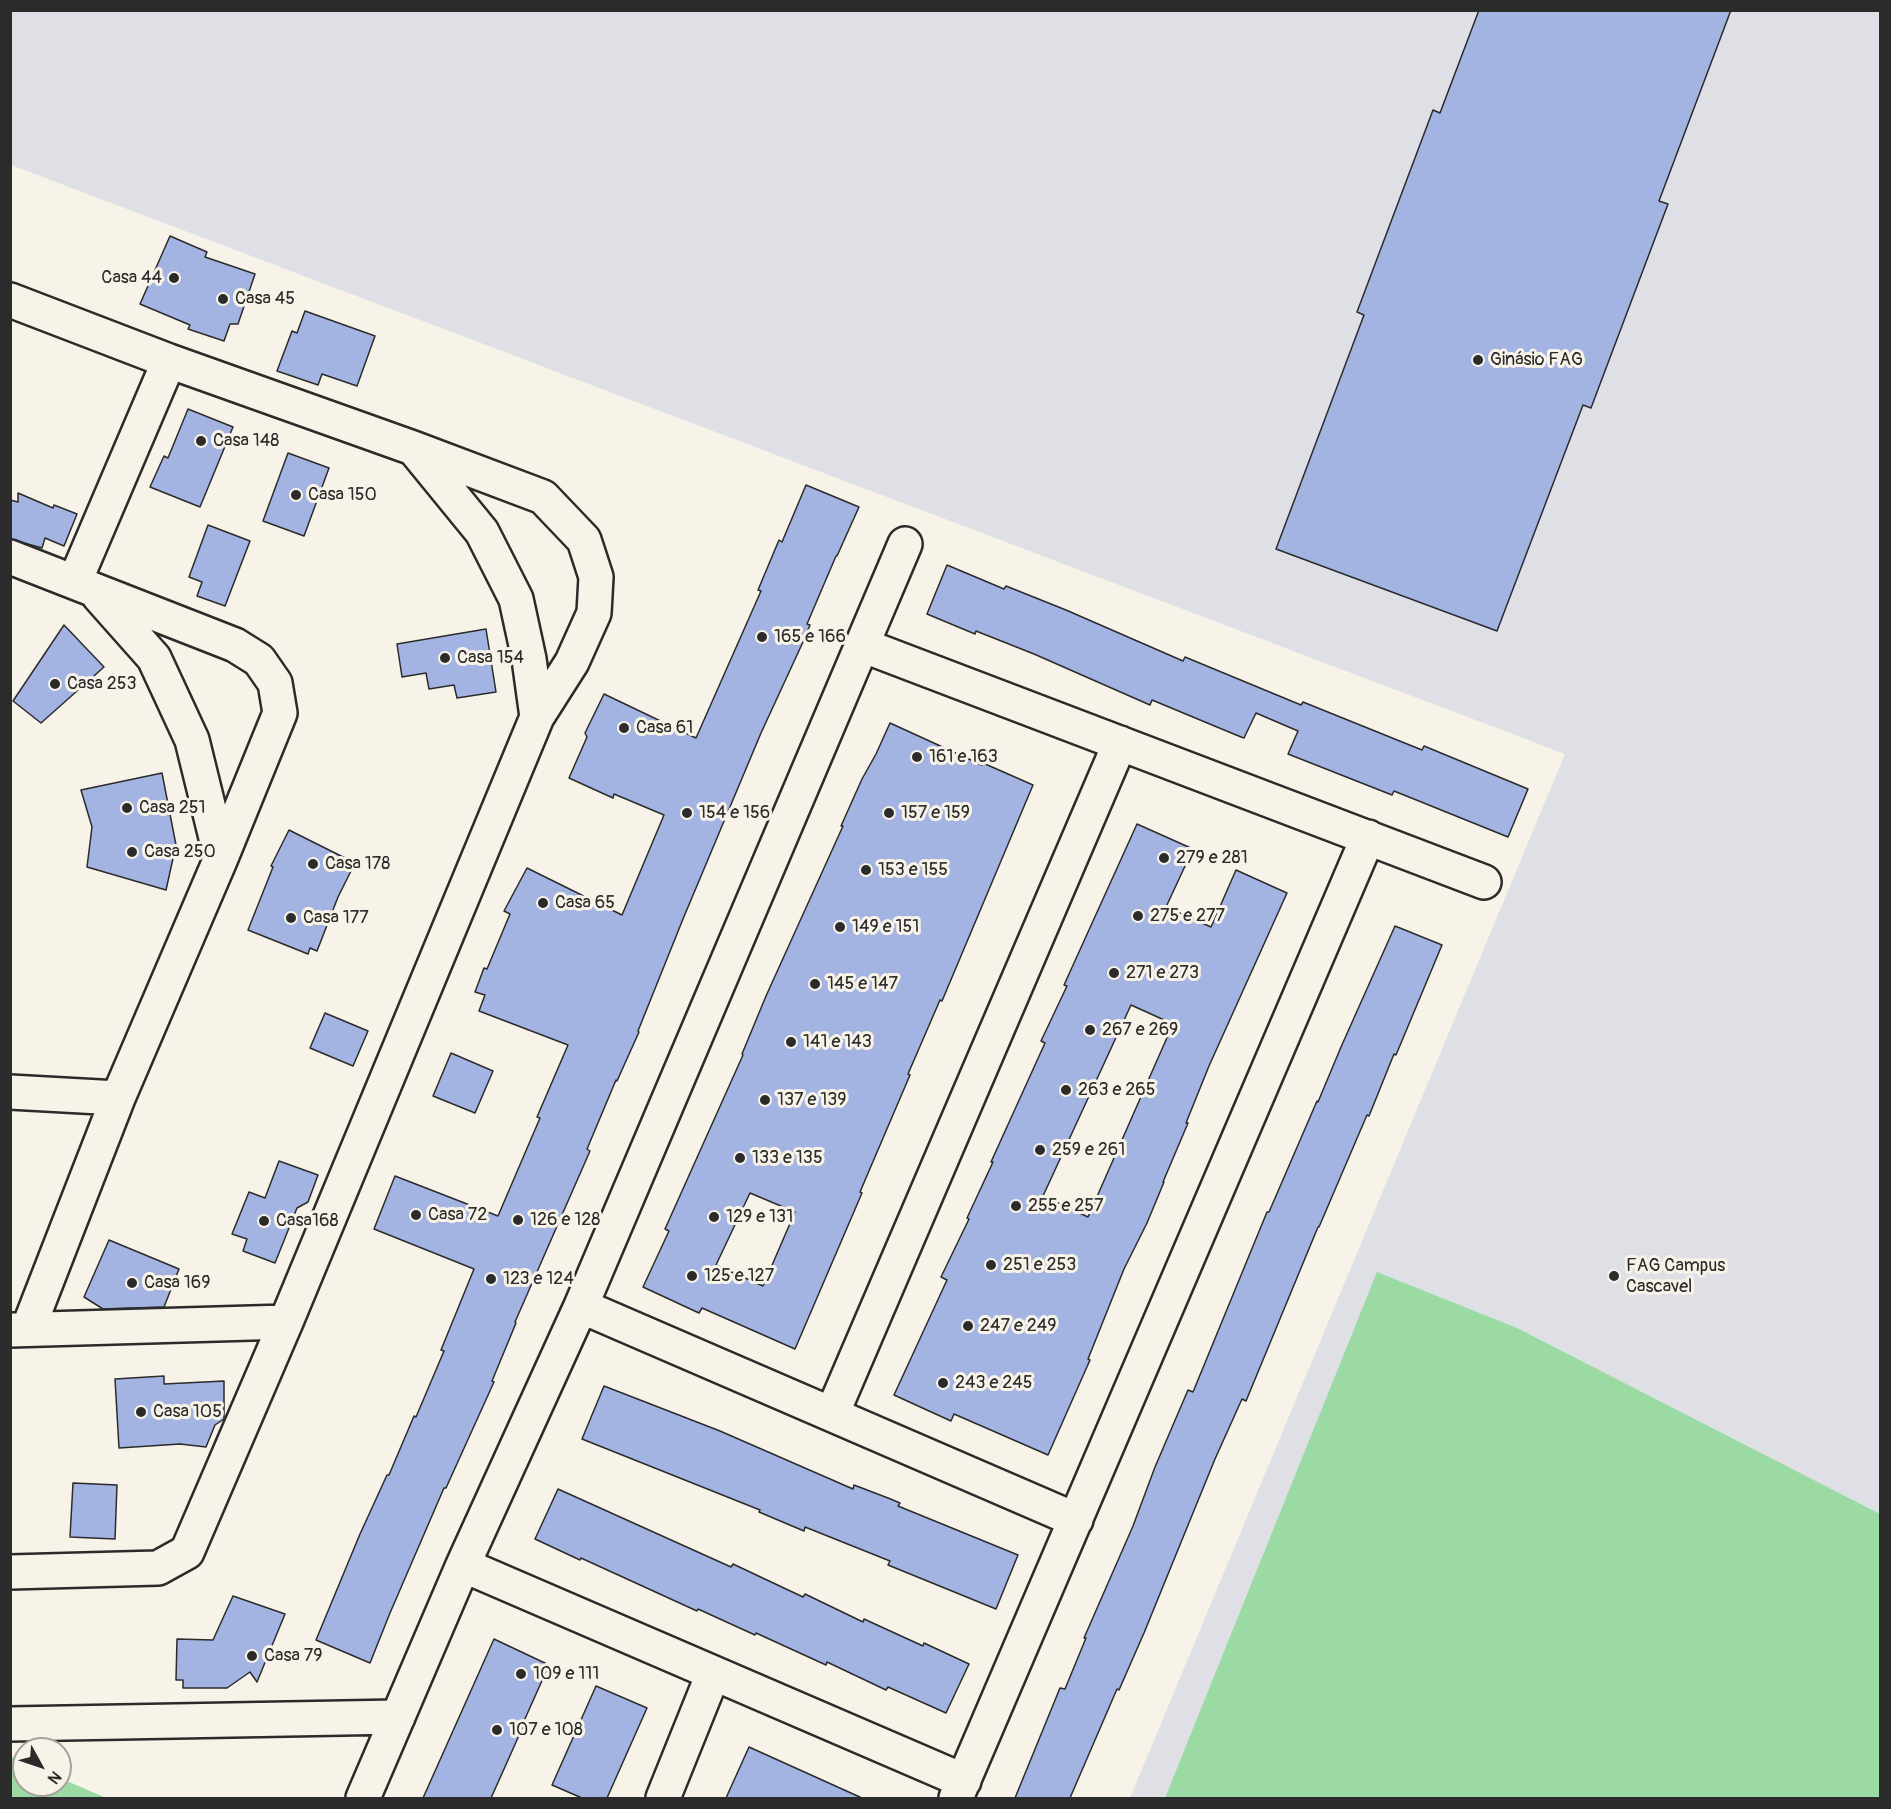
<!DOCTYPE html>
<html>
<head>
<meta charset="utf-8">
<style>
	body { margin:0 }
	#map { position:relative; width:1891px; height:1809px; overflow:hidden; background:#f7f3e8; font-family:Pangolin,sans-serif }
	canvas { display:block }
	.frame { position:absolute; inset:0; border:12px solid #2b2b2b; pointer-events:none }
	.north { position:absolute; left:12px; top:1737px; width:60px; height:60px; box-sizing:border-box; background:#f7f3e8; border:2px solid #a5a39c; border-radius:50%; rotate:130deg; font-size:16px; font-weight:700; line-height:24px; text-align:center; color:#2b2b2b }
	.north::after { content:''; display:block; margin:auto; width:21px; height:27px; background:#2b2b2b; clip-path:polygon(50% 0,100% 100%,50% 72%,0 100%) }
</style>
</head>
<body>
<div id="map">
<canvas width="1891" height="1809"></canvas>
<div class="frame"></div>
<div class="north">N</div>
</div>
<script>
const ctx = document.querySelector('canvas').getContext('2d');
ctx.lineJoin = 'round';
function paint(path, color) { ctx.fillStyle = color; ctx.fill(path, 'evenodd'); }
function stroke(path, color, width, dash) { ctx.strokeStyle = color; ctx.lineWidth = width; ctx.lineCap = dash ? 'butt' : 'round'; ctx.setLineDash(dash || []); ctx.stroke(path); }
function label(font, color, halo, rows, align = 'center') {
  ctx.font = font + ' Pangolin,sans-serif'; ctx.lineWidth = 6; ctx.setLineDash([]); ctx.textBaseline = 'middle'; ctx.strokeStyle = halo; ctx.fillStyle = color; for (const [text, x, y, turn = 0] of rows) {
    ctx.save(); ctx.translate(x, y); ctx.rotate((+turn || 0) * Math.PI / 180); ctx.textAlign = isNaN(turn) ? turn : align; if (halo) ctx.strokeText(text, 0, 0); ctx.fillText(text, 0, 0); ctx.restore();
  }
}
const built = new Path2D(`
	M 10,11 L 1880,11 L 1880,1798 L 1130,1798 L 1565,754 L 11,165 Z`);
const green = new Path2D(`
	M 1377,1272 L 1517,1328 L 1880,1514 L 1880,1798 L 1165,1798 Z
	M 11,1756 L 24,1762 L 24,1785 L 60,1785 L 60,1778 L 106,1798 L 11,1798 Z`);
const building = new Path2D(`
	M 1479,10 L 1731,10 L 1659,201 L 1668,204 L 1591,408 L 1583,405 L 1497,631 L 1276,549 L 1364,315 L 1357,312 L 1433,110 L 1440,113 Z
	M 170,236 L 207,252 L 205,257 L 255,274 L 238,324 L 230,324 L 224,341 L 188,329 L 190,325 L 140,304 Z
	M 305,311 L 375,336 L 357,386 L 322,374 L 318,385 L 277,371 L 292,331 L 297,333 Z
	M 188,409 L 233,427 L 200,507 L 150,487 L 164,456 L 168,458 Z
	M 288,453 L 329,468 L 304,536 L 263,521 Z
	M 806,485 L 859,507 L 837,556 L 836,556 L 807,624 L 810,625 L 803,642 L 761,733 L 683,919 L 638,1031 L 639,1032 L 617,1081 L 616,1080 L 587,1149 L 590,1151 L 515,1322 L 516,1323 L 492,1381 L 494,1382 L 446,1488 L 444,1488 L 390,1613 L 370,1663 L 316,1640 L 360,1534 L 387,1475 L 389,1475 L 414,1416 L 416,1417 L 444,1351 L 441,1350 L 474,1269 L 374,1229 L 395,1176 L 498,1216 L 540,1118 L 537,1117 L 568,1045 L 479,1011 L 485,995 L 475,992 L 484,968 L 487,969 L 510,914 L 504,911 L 527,868 L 622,915 L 664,815 L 614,794 L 613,798 L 569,778 L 587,737 L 585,733 L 604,694 L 696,738 L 761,591 L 758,590 L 779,540 L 782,542 Z
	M 18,493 L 53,508 L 54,505 L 77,514 L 64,546 L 45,538 L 42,548 L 10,539 L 10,500 L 18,502 Z
	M 208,525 L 250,541 L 225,606 L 197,596 L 202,582 L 189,577 Z
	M 947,565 L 1004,589 L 1006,586 L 1066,610 L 1183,661 L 1185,657 L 1301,705 L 1303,702 L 1422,750 L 1424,746 L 1528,789 L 1508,837 L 1394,791 L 1392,795 L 1288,754 L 1298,731 L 1256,713 L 1244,738 L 1241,737 L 1152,700 L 1150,705 L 1034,654 L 976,631 L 975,634 L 927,614 Z
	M 64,625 L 104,667 L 41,723 L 13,701 Z
	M 486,629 L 496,692 L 457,698 L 454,685 L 429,689 L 426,673 L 402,677 L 397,644 Z
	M 890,723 L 982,765 L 983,763 L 1033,785 L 942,1001 L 940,1000 L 908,1074 L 910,1075 L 860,1192 L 862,1193 L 795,1349 L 702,1308 L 699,1313 L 643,1287 L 669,1231 L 665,1229 L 743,1055 L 742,1054 L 766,996 L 843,826 L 841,826 L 862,779 L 876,754 ZM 750,1193 L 795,1212 L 763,1286 L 716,1265 Z
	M 162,773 L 176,845 L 166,890 L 87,867 L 92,827 L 81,790 Z
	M 1137,824 L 1193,849 L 1166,907 L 1211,927 L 1236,870 L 1287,893 L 1209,1066 L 1186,1123 L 1188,1123 L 1163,1182 L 1164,1182 L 1147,1223 L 1124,1269 L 1088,1359 L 1090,1360 L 1048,1455 L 954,1414 L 951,1421 L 894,1395 L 947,1280 L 941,1277 L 969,1219 L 967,1218 L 993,1162 L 991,1162 L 1045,1043 L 1041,1041 L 1067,986 L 1064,985 ZM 1131,1005 L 1173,1024 L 1088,1217 L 1043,1196 Z
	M 289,830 L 355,863 L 338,897 L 317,951 L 310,948 L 308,954 L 248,930 L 273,867 L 271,866 Z
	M 1395,926 L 1442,945 L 1396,1055 L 1394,1054 L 1369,1116 L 1367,1115 L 1319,1227 L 1318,1227 L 1246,1401 L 1242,1399 L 1215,1459 L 1144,1633 L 1119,1690 L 1117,1689 L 1070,1798 L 1015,1798 L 1060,1688 L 1065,1689 L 1086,1638 L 1084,1638 L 1133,1526 L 1155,1467 L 1188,1390 L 1193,1392 L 1267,1212 L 1269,1212 L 1317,1101 L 1318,1102 L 1341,1047 Z
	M 325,1013 L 368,1031 L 353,1066 L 310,1048 Z
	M 451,1053 L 493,1071 L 475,1113 L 433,1096 Z
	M 279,1161 L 318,1175 L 308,1202 L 297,1208 L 275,1263 L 243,1251 L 247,1239 L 232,1234 L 249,1192 L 265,1198 Z
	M 109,1240 L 179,1269 L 164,1307 L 103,1309 L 84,1297 Z
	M 164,1376 L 164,1384 L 224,1381 L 224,1419 L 215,1425 L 206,1447 L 180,1444 L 119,1448 L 115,1379 Z
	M 604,1386 L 720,1431 L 853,1489 L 854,1485 L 888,1498 L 900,1503 L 898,1506 L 1018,1555 L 996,1609 L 888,1565 L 890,1561 L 805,1527 L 804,1531 L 759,1512 L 760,1510 L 582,1439 Z
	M 73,1483 L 117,1485 L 115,1539 L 70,1537 Z
	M 558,1489 L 731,1567 L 733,1564 L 803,1597 L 805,1594 L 863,1622 L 864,1619 L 923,1646 L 924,1643 L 969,1664 L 946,1713 L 888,1687 L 886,1690 L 827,1662 L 826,1665 L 756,1633 L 755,1635 L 698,1609 L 697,1611 L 581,1558 L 580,1560 L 535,1539 Z
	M 233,1596 L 285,1614 L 257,1682 L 250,1672 L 227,1688 L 183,1688 L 183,1680 L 176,1680 L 177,1639 L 213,1640 Z
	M 494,1639 L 549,1665 L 524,1721 L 525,1722 L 500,1778 L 491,1798 L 423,1798 Z
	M 596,1686 L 647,1708 L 607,1798 L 582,1798 L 552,1785 Z
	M 749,1747 L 862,1798 L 726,1798 Z`);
const minor = new Path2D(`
	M 10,300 L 169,361 L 413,448 L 543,497 L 584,540 L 596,577 L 594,613 L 572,662 L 537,717 L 286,1322 L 187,1552 L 158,1568 L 10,1572
	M 415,450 L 482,532 L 516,599 L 529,659 L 537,717
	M 10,557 L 235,645 L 259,660 L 275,683 L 280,713 L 221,858 L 118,1098 L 28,1329
	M 75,581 L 169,361
	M 99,596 L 154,658 L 192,740 L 221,858
	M 862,645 L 1484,882
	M 10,1092 L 118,1098
	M 581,1306 L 1076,1520
	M 10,1330 L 286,1322
	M 832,1414 L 1120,743
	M 463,1565 L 964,1781
	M 10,1724 L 398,1717
	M 363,1798 L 463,1565 L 581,1306 L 905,544
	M 663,1798 L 713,1674
	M 956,1798 L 1368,837`);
const markers = [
	[174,278,6,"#2b2b2b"],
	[223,299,6,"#2b2b2b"],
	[1478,360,6,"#2b2b2b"],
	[201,441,6,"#2b2b2b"],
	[296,495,6,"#2b2b2b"],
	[762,637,6,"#2b2b2b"],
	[445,658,6,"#2b2b2b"],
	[55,684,6,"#2b2b2b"],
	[624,728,6,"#2b2b2b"],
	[917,757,6,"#2b2b2b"],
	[127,808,6,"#2b2b2b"],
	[687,813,6,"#2b2b2b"],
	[889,813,6,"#2b2b2b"],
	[132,852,6,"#2b2b2b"],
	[1164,858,6,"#2b2b2b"],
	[313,864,6,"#2b2b2b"],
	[866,870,6,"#2b2b2b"],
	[543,903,6,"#2b2b2b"],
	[1138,916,6,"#2b2b2b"],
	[291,918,6,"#2b2b2b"],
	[840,927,6,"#2b2b2b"],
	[1114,973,6,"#2b2b2b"],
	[815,984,6,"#2b2b2b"],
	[1090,1030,6,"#2b2b2b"],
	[791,1042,6,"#2b2b2b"],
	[1066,1090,6,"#2b2b2b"],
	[765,1100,6,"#2b2b2b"],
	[1040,1150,6,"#2b2b2b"],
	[740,1158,6,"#2b2b2b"],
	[1016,1206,6,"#2b2b2b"],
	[416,1215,6,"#2b2b2b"],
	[714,1217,6,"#2b2b2b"],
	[518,1220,6,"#2b2b2b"],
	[264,1221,6,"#2b2b2b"],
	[991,1265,6,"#2b2b2b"],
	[692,1276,6,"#2b2b2b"],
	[1614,1276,6,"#2b2b2b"],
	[491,1279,6,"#2b2b2b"],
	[132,1283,6,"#2b2b2b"],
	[968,1326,6,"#2b2b2b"],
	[943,1383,6,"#2b2b2b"],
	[141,1412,6,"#2b2b2b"],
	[252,1656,6,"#2b2b2b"],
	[521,1674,6,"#2b2b2b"],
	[497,1730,6,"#2b2b2b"]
];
const poiNames = [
	["Casa 44",162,278,"right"],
	["Casa 45",235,299],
	["Ginásio FAG",1490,360],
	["Casa 148",213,441],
	["Casa 150",308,495],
	["165 e 166",774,637],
	["Casa 154",457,658],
	["Casa 253",67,684],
	["Casa 61",636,728],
	["161 e 163",929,757],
	["Casa 251",139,808],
	["154 e 156",699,813],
	["157 e 159",901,813],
	["Casa 250",144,852],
	["279 e 281",1176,858],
	["Casa 178",325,864],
	["153 e 155",878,870],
	["Casa 65",555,903],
	["275 e 277",1150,916],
	["Casa 177",303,918],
	["149 e 151",852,927],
	["271 e 273",1126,973],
	["145 e 147",827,984],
	["267 e 269",1102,1030],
	["141 e 143",803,1042],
	["263 e 265",1078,1090],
	["137 e 139",777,1100],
	["259 e 261",1052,1150],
	["133 e 135",752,1158],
	["255 e 257",1028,1206],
	["Casa 72",428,1215],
	["129 e 131",726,1217],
	["126 e 128",530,1220],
	["Casa168",276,1221],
	["251 e 253",1003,1265],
	["FAG Campus",1626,1266],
	["Cascavel",1626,1287],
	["125 e 127",704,1276],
	["123 e 124",503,1279],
	["Casa 169",144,1283],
	["247 e 249",980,1326],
	["243 e 245",955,1383],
	["Casa 105",153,1412],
	["Casa 79",264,1656],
	["109 e 111",533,1674],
	["107 e 108",509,1730]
];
paint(built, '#dee0e6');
paint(green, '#9bdaa3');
paint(building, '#a3b4e3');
stroke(building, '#2b2b2b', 1.5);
stroke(minor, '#2b2b2b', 38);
stroke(minor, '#f7f3e8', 33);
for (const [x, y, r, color] of markers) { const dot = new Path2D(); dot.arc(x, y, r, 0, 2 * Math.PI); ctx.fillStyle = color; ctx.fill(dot); stroke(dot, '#f7f3e8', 2); }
label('18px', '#2b2b2b', '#f7f3e8', poiNames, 'left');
</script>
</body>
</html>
